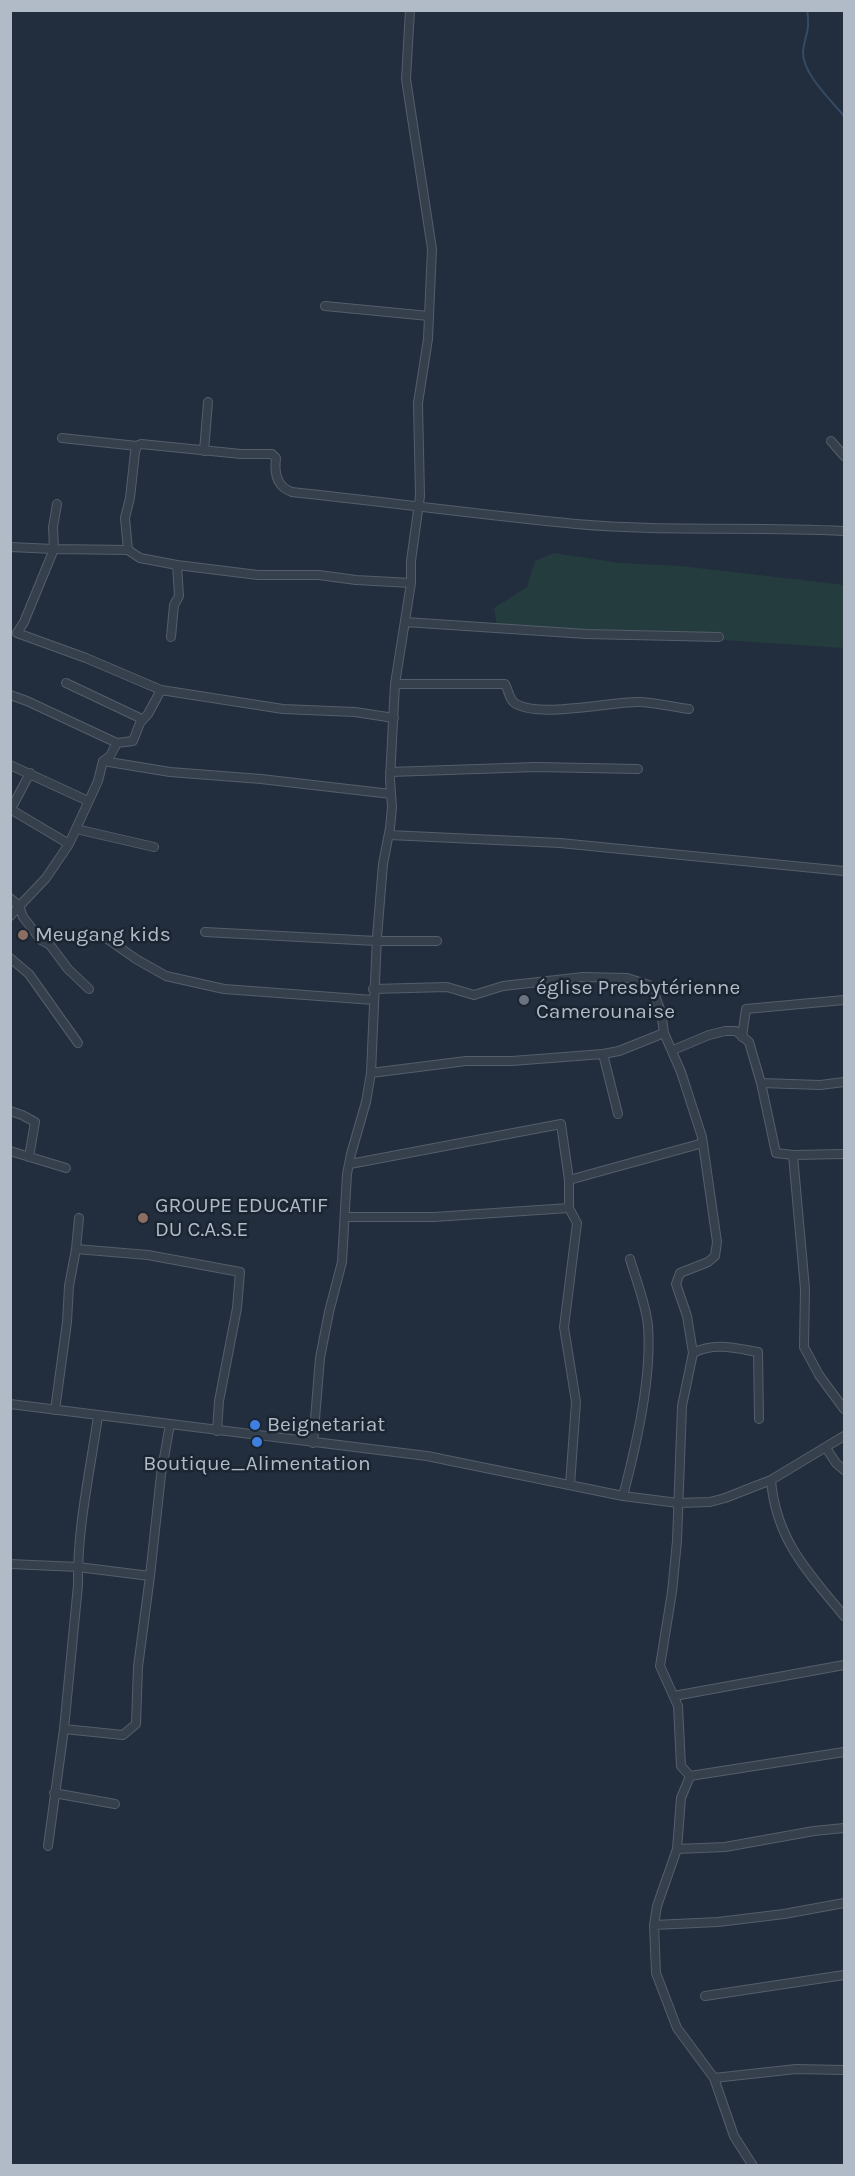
<!DOCTYPE html>
<html>
<head>
<meta charset="utf-8">
<style>
	body { margin:0 }
	#map { position:relative; width:855px; height:2176px; overflow:hidden; background:#222e3d; font-family:Karla,sans-serif }
	canvas { display:block }
	.frame { position:absolute; inset:0; border:12px solid #b1bbc8; pointer-events:none }
</style>
</head>
<body>
<div id="map">
<canvas width="855" height="2176"></canvas>
<div class="frame"></div>
</div>
<script>
const ctx = document.querySelector('canvas').getContext('2d');
ctx.lineJoin = 'round';
function paint(path, color) { ctx.fillStyle = color; ctx.fill(path, 'evenodd'); }
function stroke(path, color, width, dash) { ctx.strokeStyle = color; ctx.lineWidth = width; ctx.lineCap = dash ? 'butt' : 'round'; ctx.setLineDash(dash || []); ctx.stroke(path); }
function label(font, color, halo, rows, align = 'center') {
  ctx.font = font + ' Karla,sans-serif'; ctx.lineWidth = 5; ctx.setLineDash([]); ctx.textBaseline = 'middle'; ctx.strokeStyle = halo; ctx.fillStyle = color; for (const [text, x, y, turn = 0] of rows) {
    ctx.save(); ctx.translate(x, y); ctx.rotate((+turn || 0) * Math.PI / 180); ctx.textAlign = isNaN(turn) ? turn : align; if (halo) ctx.strokeText(text, 0, 0); ctx.fillText(text, 0, 0); ctx.restore();
  }
}
const green = new Path2D(`
	M 554,553 L 620,563 L 681,566 L 844,585 L 844,648 L 497,625 L 494,608 L 527,587 L 535,561 Z`);
const stream = new Path2D(`
	M 807,10 C 811,31 804,36 803,53 C 803,74 831,100 844,116`);
const minor = new Path2D(`
	M 325,306 L 429,316
	M 62,438 L 137,446
	M 831,441 L 844,456
	M 204,451 L 208,402
	M 57,504 L 53,527 L 54,549 L 128,550 L 140,558 L 177,565 L 258,575 L 319,575 L 356,580 L 411,583
	M 10,547 L 54,549 L 24,622 L 17,633 L 86,658 L 161,690 L 283,709 L 355,712 L 394,718
	M 128,550 L 125,518 L 130,498 L 135,452 L 137,446 L 141,444 L 241,454 L 272,454 L 276,458 C 274,473 277,487 292,492 C 387,502 481,515 576,524 C 666,532 755,526 844,531
	M 405,622 L 586,634 L 719,637
	M 171,637 L 174,605 L 179,596 L 177,565
	M 66,683 L 142,719
	M 395,684 L 505,684 C 509,691 509,700 516,704 C 541,718 609,702 638,702 C 654,702 672,707 689,709
	M 10,695 L 27,701 L 117,743
	M 103,761 L 170,772 L 261,779 L 391,794
	M 10,765 L 88,801
	M 390,772 L 536,767 L 638,769
	M 10,809 L 69,844
	M 11,809 L 30,773
	M 76,829 L 154,847
	M 389,835 L 560,843 L 844,871
	M 10,898 L 19,906 L 23,917 L 41,940 L 50,945 L 68,969 L 89,989
	M 10,916 L 46,878 L 69,844 L 98,781 L 103,761 L 110,756 L 117,743 L 133,741 L 140,723 L 148,714 L 161,690
	M 205,932 L 376,941 L 437,941
	M 106,938 L 136,959 L 166,976 L 224,989 L 373,1000
	M 10,958 L 29,974 L 78,1043
	M 373,989 L 447,987 L 474,995 L 503,986 L 583,977 L 627,978 L 649,985 L 653,990 L 661,1012 L 664,1033 L 681,1072 L 702,1137 L 717,1242 L 715,1256 L 708,1262 L 680,1273 L 676,1284 L 687,1316 L 693,1353 L 682,1406 L 677,1541 L 672,1592 L 660,1666 L 678,1706 L 681,1766 L 690,1776 L 844,1752
	M 742,1037 L 746,1009 L 844,1000
	M 673,1050 L 709,1035 L 725,1031 L 736,1031 L 749,1042 L 761,1083 L 820,1085 L 844,1082
	M 371,1073 L 466,1061 L 512,1061 L 603,1054
	M 761,1083 L 776,1153 L 793,1155 L 844,1154
	M 10,1111 L 22,1115 L 35,1122 L 29,1157
	M 618,1114 L 603,1054 L 619,1051 L 664,1033
	M 10,1151 L 66,1168
	M 793,1155 L 805,1289 L 804,1347 L 819,1375 L 844,1409
	M 350,1164 L 561,1124 L 569,1180
	M 569,1208 L 569,1180 L 703,1143
	M 346,1217 L 434,1217 L 569,1208 L 577,1223 L 564,1327 L 576,1402 L 570,1485
	M 76,1249 L 148,1255 L 240,1272 L 237,1308 L 219,1401 L 217,1431
	M 693,1353 C 714,1342 735,1348 758,1352 L 759,1419
	M 10,1404 L 427,1456 L 623,1496 L 678,1503 L 710,1502 L 725,1498 L 771,1480 L 844,1436
	M 55,1410 L 67,1322 L 69,1286 L 76,1249 L 79,1218
	M 313,1443 L 320,1358 L 329,1312 L 342,1262 L 347,1174 L 351,1154 L 366,1102 L 371,1073 L 377,937 L 383,864 L 390,828 L 392,807 L 390,779 L 395,684 L 411,583 L 411,561 L 420,496 L 418,403 L 428,339 L 432,249 L 406,79 L 410,10
	M 826,1448 L 836,1463 L 844,1470
	M 771,1480 C 776,1540 808,1572 844,1616
	M 623,1496 C 636,1446 652,1378 648,1326 C 646,1304 636,1280 630,1259
	M 10,1564 L 78,1567 L 150,1576 L 138,1667 L 136,1724 L 123,1735 L 64,1729
	M 150,1576 L 161,1475 L 170,1424
	M 674,1696 L 844,1665
	M 690,1776 L 681,1798 L 677,1849 L 657,1906 L 654,1925 L 718,1922 L 784,1914 L 844,1903
	M 54,1793 L 115,1804
	M 48,1846 L 64,1729 L 78,1585 C 77,1528 90,1472 98,1416
	M 677,1849 L 725,1847 L 814,1831 L 844,1828
	M 654,1925 L 656,1973 L 677,2028 L 714,2078 L 734,2136 L 753,2166
	M 705,1996 L 844,1975
	M 714,2078 L 796,2069 L 844,2070`);
const markers = [
	[23,935,6,"#8d6e63"],
	[524,1000,6,"#6b7280"],
	[143,1218,6,"#8d6e63"],
	[255,1425,6,"#3f7fe0"],
	[257,1442,6,"#3f7fe0"]
];
const poiNames = [
	["Meugang kids",35,935],
	["église Presbytérienne",536,988],
	["Camerounaise",536,1012],
	["GROUPE EDUCATIF",155,1206],
	["DU C.A.S.E",155,1230],
	["Beignetariat",267,1425],
	["Boutique_Alimentation",257,1464,"center"]
];
paint(green, '#243c3e');
stroke(stream, '#354a65', 2);
stroke(minor, '#545e6b', 10);
stroke(minor, '#36404d', 8);
for (const [x, y, r, color] of markers) { const dot = new Path2D(); dot.arc(x, y, r, 0, 2 * Math.PI); ctx.fillStyle = color; ctx.fill(dot); stroke(dot, '#1b2532', 2); }
label('21px', '#b1bbc8', '#1b2532', poiNames, 'left');
</script>
</body>
</html>
